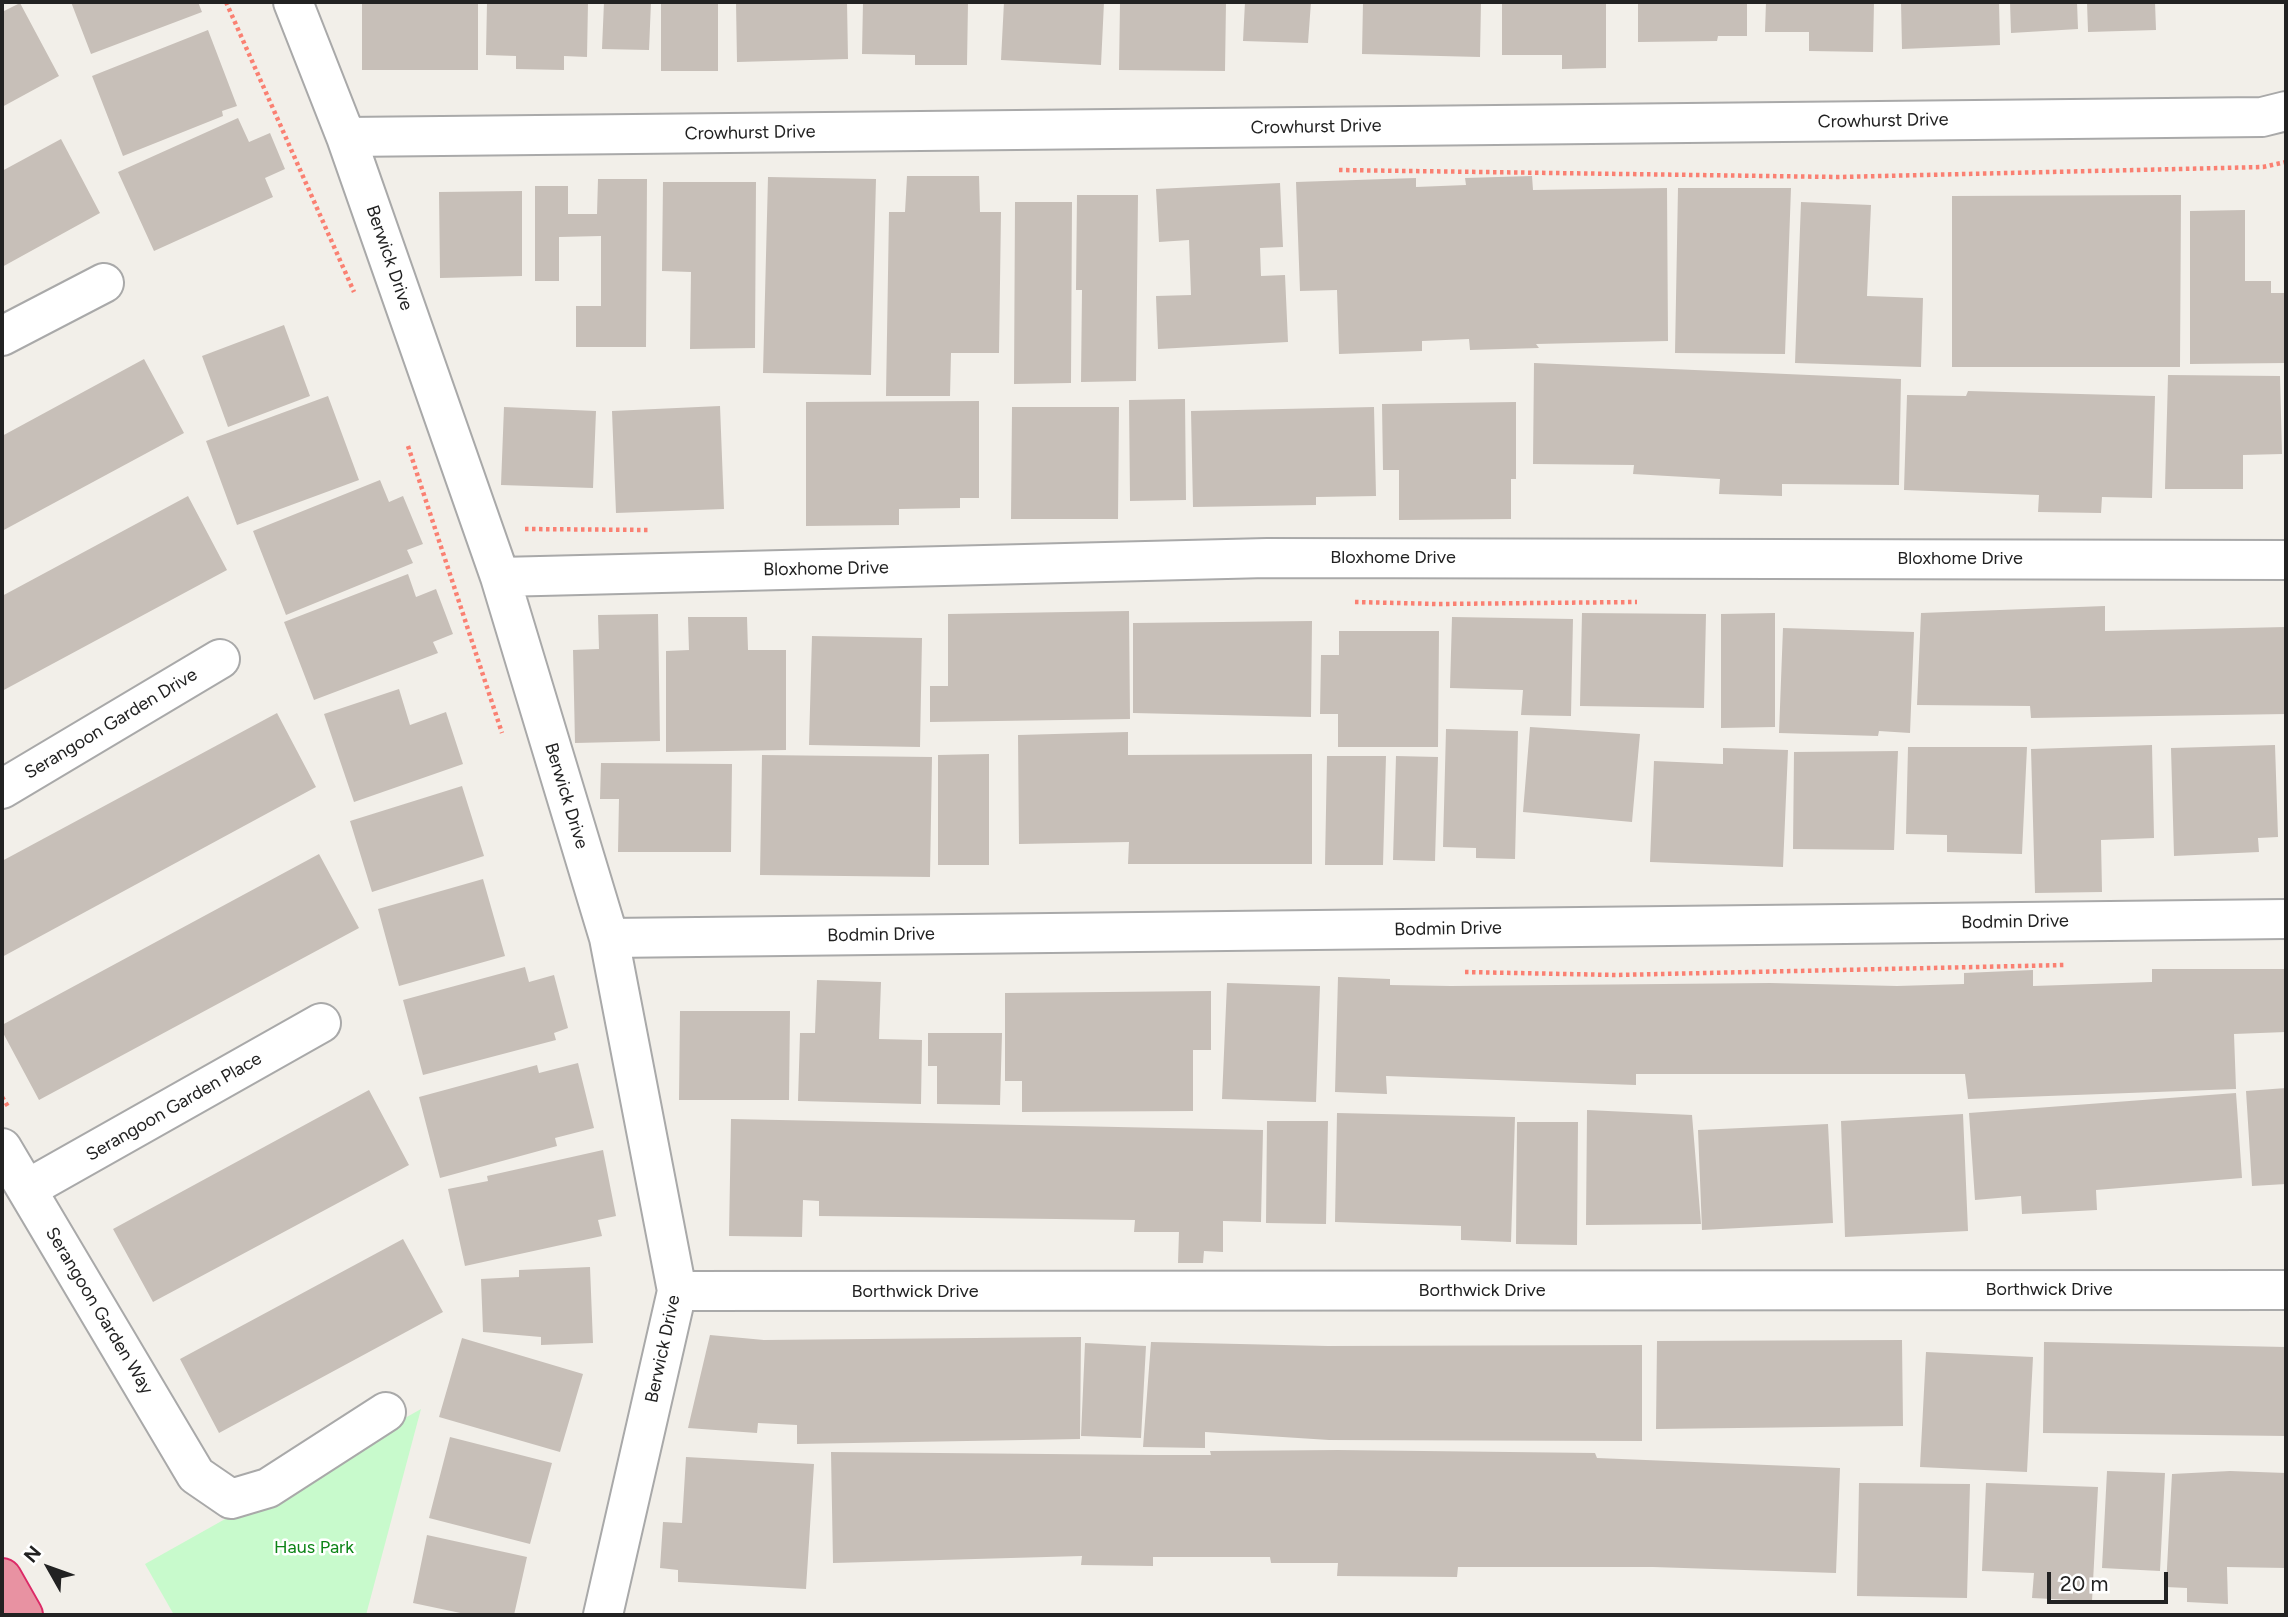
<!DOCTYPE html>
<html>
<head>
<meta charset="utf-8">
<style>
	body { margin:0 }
	#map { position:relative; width:2288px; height:1617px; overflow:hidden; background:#f2efe9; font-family:Figtree,sans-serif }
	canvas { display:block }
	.frame { position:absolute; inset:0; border:4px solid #222; pointer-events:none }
	.north { position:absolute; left:14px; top:1533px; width:70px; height:70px; -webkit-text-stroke:5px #fff; paint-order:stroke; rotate:310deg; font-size:19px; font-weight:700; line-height:28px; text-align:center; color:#222 }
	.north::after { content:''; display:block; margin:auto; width:24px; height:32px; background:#222; clip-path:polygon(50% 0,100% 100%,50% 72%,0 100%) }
	.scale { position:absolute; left:2047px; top:1572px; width:121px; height:32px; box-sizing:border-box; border:4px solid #222; border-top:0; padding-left:9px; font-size:21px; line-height:24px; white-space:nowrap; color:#222; -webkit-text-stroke:5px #fff; paint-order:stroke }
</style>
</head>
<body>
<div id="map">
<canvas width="2288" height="1617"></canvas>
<div class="frame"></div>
<div class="north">N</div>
<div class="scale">20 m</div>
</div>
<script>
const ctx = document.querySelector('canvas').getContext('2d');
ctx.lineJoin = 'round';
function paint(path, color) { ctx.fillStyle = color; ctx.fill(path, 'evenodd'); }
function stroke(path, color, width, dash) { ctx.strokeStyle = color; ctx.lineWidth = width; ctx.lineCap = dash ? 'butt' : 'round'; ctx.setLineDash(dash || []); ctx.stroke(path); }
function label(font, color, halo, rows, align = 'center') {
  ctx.font = font + ' Figtree,sans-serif'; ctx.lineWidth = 5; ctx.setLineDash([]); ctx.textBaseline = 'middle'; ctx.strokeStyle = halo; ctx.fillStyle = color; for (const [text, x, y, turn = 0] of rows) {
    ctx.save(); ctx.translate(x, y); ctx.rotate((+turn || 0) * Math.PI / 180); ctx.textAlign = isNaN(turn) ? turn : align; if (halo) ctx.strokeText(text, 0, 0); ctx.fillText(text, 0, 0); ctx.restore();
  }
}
const park = new Path2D(`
	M 421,1409 L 366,1615 L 174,1615 L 145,1564 Z`);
const building = new Path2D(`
	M 71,2 L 198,2 L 202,12 L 91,54 Z
	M 362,2 L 478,2 L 478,70 L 362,70 Z
	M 487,2 L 588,2 L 587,57 L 564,56 L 564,70 L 516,69 L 516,56 L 486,55 Z
	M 604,2 L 651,2 L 649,50 L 602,49 Z
	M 661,2 L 718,2 L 718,71 L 661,71 Z
	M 736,2 L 847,2 L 848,59 L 737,62 Z
	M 863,2 L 968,2 L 967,65 L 915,65 L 915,55 L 862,54 Z
	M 1004,2 L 1104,2 L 1101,65 L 1001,60 Z
	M 1120,2 L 1226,2 L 1225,71 L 1119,70 Z
	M 1245,2 L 1311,2 L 1308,43 L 1243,41 Z
	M 1363,2 L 1481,2 L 1480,57 L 1362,54 Z
	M 1502,2 L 1606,2 L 1606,68 L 1562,69 L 1562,55 L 1502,55 Z
	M 1638,2 L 1747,2 L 1747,36 L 1718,36 L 1717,41 L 1638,42 Z
	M 1766,2 L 1874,2 L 1873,52 L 1809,51 L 1809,32 L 1765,32 Z
	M 1901,2 L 1999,2 L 2000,45 L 1902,49 Z
	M 2010,2 L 2077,2 L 2078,29 L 2011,33 Z
	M 2087,2 L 2155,2 L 2156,30 L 2088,32 Z
	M 20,3 L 59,76 L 2,107 L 2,12 Z
	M 208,30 L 237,106 L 222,111 L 223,116 L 123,156 L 92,76 Z
	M 238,118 L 249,142 L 270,133 L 285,169 L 265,178 L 273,197 L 154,251 L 118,172 Z
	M 61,139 L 100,213 L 2,267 L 2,171 Z
	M 907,176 L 979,176 L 980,212 L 1001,212 L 999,353 L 951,353 L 950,396 L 886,396 L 889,212 L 905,212 Z
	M 1532,176 L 1533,190 L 1667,188 L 1668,341 L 1536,344 L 1539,348 L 1470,350 L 1469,339 L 1422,341 L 1422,351 L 1339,354 L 1337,290 L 1300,291 L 1296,182 L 1416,178 L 1416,187 L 1466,185 L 1465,178 Z
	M 768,177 L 876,179 L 871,375 L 763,373 Z
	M 598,179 L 647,179 L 646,347 L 576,347 L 576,306 L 601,306 L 601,236 L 559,237 L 559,281 L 535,281 L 535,186 L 568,186 L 568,214 L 597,214 Z
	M 663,182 L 756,182 L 755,348 L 690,349 L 691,272 L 662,271 Z
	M 1280,183 L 1283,247 L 1260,248 L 1261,276 L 1285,275 L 1288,342 L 1158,349 L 1156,296 L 1191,295 L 1189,240 L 1159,242 L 1156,189 Z
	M 1678,188 L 1791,188 L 1785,354 L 1675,353 Z
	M 522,191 L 522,276 L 440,278 L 439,192 Z
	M 1077,195 L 1138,195 L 1136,381 L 1081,382 L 1082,290 L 1076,290 Z
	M 2181,195 L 2180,367 L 1952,367 L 1952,196 Z
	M 1015,202 L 1072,202 L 1071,383 L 1014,384 Z
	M 1801,202 L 1871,205 L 1867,296 L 1923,298 L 1921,367 L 1795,363 Z
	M 2245,210 L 2245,281 L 2271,281 L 2271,293 L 2286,293 L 2286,363 L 2190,364 L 2190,211 Z
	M 284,325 L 310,396 L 228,427 L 202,356 Z
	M 144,359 L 184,433 L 2,531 L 2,436 Z
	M 1534,363 L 1901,379 L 1899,485 L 1782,484 L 1782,496 L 1719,494 L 1720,479 L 1633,474 L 1634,465 L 1533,464 Z
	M 2168,375 L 2280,376 L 2282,454 L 2243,455 L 2243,489 L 2165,489 Z
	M 1968,391 L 2155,396 L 2152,498 L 2102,497 L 2101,513 L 2038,512 L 2039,495 L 1904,490 L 1907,395 L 1966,396 Z
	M 328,396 L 359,480 L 237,525 L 206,441 Z
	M 1185,399 L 1186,500 L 1130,501 L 1129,400 Z
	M 979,401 L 979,498 L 960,498 L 960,508 L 899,509 L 899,525 L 806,526 L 806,402 Z
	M 1516,402 L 1516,479 L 1511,479 L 1511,519 L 1399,520 L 1399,470 L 1383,470 L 1382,404 Z
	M 720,406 L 724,509 L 616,513 L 612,411 Z
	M 504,407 L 596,411 L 593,488 L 501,485 Z
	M 1012,407 L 1119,407 L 1118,519 L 1011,519 Z
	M 1374,407 L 1376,496 L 1316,497 L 1316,505 L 1193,507 L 1191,411 Z
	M 380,480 L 389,502 L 403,496 L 423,544 L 407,550 L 413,563 L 286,615 L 253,531 Z
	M 188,496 L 227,570 L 2,691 L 2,596 Z
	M 408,574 L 416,597 L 436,589 L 453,634 L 433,642 L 438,653 L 314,700 L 284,622 Z
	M 2105,606 L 2105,631 L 2286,627 L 2286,714 L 2031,718 L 2030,706 L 1917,705 L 1921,613 Z
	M 1129,611 L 1130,719 L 930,722 L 930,686 L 948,686 L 948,614 Z
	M 1582,613 L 1706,614 L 1704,708 L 1580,706 Z
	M 1775,613 L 1775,727 L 1721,728 L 1721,614 Z
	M 658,614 L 660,741 L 575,743 L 573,650 L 599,649 L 598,615 Z
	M 688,617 L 747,617 L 748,650 L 786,650 L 786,750 L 666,752 L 666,651 L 689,650 Z
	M 1452,617 L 1573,619 L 1571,716 L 1521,715 L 1523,690 L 1450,688 Z
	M 1312,621 L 1311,717 L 1133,713 L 1133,623 Z
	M 1783,628 L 1914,632 L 1910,733 L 1879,731 L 1878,736 L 1779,733 Z
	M 1339,631 L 1439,631 L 1438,747 L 1338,747 L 1338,714 L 1320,714 L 1321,655 L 1339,655 Z
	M 812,636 L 922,638 L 920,747 L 809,745 Z
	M 399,689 L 410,725 L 446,712 L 463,764 L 354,802 L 324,714 Z
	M 277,713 L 316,787 L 2,957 L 2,861 Z
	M 1530,727 L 1640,734 L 1632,822 L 1523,812 Z
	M 1446,729 L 1518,731 L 1515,859 L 1476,858 L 1476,848 L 1443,847 Z
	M 1128,732 L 1128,755 L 1312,754 L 1312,864 L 1128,864 L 1129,842 L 1019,844 L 1018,735 Z
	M 2152,745 L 2154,838 L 2101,840 L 2102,892 L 2035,893 L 2031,749 Z
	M 2275,745 L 2278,837 L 2258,838 L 2259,852 L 2174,856 L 2171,748 Z
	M 1908,747 L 2027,747 L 2022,854 L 1947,852 L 1947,835 L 1906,834 Z
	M 1723,748 L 1788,750 L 1783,867 L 1650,862 L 1654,761 L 1723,764 Z
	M 1898,751 L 1894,850 L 1793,849 L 1794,752 Z
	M 989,754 L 989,865 L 938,865 L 938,755 Z
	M 762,755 L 932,757 L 930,877 L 760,875 Z
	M 1327,756 L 1386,756 L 1383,865 L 1325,865 Z
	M 1396,756 L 1438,757 L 1435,861 L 1393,860 Z
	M 601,763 L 732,764 L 731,852 L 618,852 L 619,799 L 600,799 Z
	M 462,786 L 484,856 L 372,892 L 350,821 Z
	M 319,854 L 359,928 L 39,1100 L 2,1031 L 2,1025 Z
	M 483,879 L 505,956 L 399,986 L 378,909 Z
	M 525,967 L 529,982 L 554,975 L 568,1028 L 554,1033 L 556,1040 L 423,1075 L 403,1000 Z
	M 2152,969 L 2286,969 L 2286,1032 L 2234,1034 L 2236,1089 L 1968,1099 L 1965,1074 L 1636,1074 L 1636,1085 L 1386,1076 L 1387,1094 L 1335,1092 L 1338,977 L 1390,979 L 1390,985 L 1451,986 L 1770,983 L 1897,986 L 1964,984 L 1964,973 L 2033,970 L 2033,986 L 2152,982 Z
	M 817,980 L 881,982 L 879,1039 L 922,1040 L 921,1104 L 798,1101 L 800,1033 L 815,1033 Z
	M 1227,983 L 1320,986 L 1316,1102 L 1222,1099 Z
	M 1211,991 L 1211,1050 L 1193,1050 L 1193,1111 L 1022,1112 L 1022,1081 L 1005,1081 L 1005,993 Z
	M 680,1011 L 790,1011 L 789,1100 L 679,1100 Z
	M 928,1033 L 1002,1033 L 1000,1105 L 937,1104 L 937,1066 L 928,1066 Z
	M 578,1063 L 594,1128 L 555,1138 L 557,1146 L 440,1178 L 419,1097 L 537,1065 L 539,1073 Z
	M 2286,1088 L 2286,1184 L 2252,1186 L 2246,1091 Z
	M 369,1090 L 409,1165 L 153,1302 L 113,1229 Z
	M 2236,1093 L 2242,1178 L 2096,1190 L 2097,1210 L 2022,1214 L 2021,1196 L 1975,1200 L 1969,1113 Z
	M 1587,1110 L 1692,1115 L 1701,1224 L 1586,1225 Z
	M 1337,1113 L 1515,1117 L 1511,1242 L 1461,1240 L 1461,1226 L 1335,1222 Z
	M 1963,1114 L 1968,1231 L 1845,1237 L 1841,1121 Z
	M 731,1119 L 1263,1130 L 1261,1222 L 1223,1221 L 1223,1252 L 1204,1251 L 1203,1263 L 1178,1263 L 1179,1232 L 1134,1232 L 1135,1220 L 819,1216 L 819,1201 L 803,1200 L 802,1237 L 729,1236 Z
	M 1267,1121 L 1328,1121 L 1326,1224 L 1266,1223 Z
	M 1517,1122 L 1578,1122 L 1577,1245 L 1516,1244 Z
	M 1828,1124 L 1833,1223 L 1702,1230 L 1698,1130 Z
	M 603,1150 L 616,1216 L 598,1220 L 602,1236 L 465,1266 L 448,1189 L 488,1181 L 487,1176 Z
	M 403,1239 L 443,1312 L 219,1433 L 180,1359 Z
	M 590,1267 L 593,1343 L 541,1345 L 541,1337 L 483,1332 L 481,1279 L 519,1277 L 519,1270 Z
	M 710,1335 L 764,1340 L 1081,1337 L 1080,1439 L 797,1444 L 797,1425 L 758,1423 L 757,1433 L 688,1428 Z
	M 462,1338 L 583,1374 L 560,1452 L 439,1417 Z
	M 1902,1340 L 1903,1426 L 1656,1429 L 1657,1341 Z
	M 1151,1342 L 1328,1346 L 1642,1345 L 1642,1441 L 1329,1440 L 1205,1432 L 1205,1448 L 1143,1447 Z
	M 2044,1342 L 2286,1347 L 2286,1436 L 2043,1433 Z
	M 1085,1343 L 1146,1346 L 1141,1438 L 1081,1436 Z
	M 1926,1352 L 2033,1357 L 2027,1472 L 1920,1467 Z
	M 450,1437 L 552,1463 L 530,1544 L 429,1518 Z
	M 1338,1450 L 1595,1453 L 1597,1458 L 1840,1468 L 1836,1573 L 1653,1567 L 1458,1567 L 1457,1577 L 1337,1576 L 1338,1563 L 1271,1563 L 1270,1557 L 1153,1557 L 1153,1566 L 1081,1565 L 1082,1556 L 833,1563 L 831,1452 L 1155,1455 L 1211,1455 L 1210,1451 Z
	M 686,1457 L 814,1464 L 806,1589 L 678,1582 L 678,1570 L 660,1568 L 663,1522 L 682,1523 Z
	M 2107,1471 L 2165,1473 L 2160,1571 L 2102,1568 Z
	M 2230,1471 L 2286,1473 L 2286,1568 L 2227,1567 L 2228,1604 L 2187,1602 L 2187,1588 L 2166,1587 L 2172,1474 Z
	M 1859,1483 L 1970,1484 L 1967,1598 L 1857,1596 Z
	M 1986,1483 L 2098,1487 L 2092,1601 L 2032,1598 L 2034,1573 L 1982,1571 Z
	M 427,1535 L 527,1557 L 514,1615 L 470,1615 L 413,1603 Z`);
const path = new Path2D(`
	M 226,2 L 354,292
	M 1339,170 L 1838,177 L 2263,167 L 2286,162
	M 408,446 L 502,733
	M 525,529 L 650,530
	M 1355,602 L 1437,604 L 1637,602
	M 1465,972 L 1616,975 L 2065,965
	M 2,1097 L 9,1108`);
const street = new Path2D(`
	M 293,2 L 346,137 L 500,577 L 609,938 L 677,1291 L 603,1615
	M 346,137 L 2262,117 L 2286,111
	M 2,336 L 104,283
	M 500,577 L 1267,558 L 2286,560
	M 2,789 L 220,659
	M 609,938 L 2286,919
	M 2,1148 L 196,1475 L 231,1499 L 268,1488 L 386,1412
	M 27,1189 L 321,1023
	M 677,1291 L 2286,1290`);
const highway = new Path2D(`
	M 2,1578 L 23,1615`);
const streetNames = [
	["Crowhurst Drive",1883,121,-1],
	["Crowhurst Drive",1316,127,-1],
	["Crowhurst Drive",750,133,-1],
	["Berwick Drive",389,258,71],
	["Bloxhome Drive",1393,558],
	["Bloxhome Drive",1960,559],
	["Bloxhome Drive",826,569,-1],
	["Serangoon Garden Drive",111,724,-31],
	["Berwick Drive",566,796,73],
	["Bodmin Drive",2015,922,-1],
	["Bodmin Drive",1448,929,-1],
	["Bodmin Drive",881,935,-1],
	["Serangoon Garden Place",174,1107,-30],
	["Borthwick Drive",2049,1290],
	["Borthwick Drive",1482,1291],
	["Borthwick Drive",915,1292],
	["Serangoon Garden Way",99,1311,59],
	["Berwick Drive",663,1349,-78]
];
const parkNames = [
	["Haus Park",314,1548]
];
paint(park, '#c8facc');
paint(building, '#c7bfb8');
stroke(street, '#a9a9a9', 42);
stroke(highway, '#dc2a67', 42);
stroke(path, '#fa8072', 4.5, [3.5, 3.5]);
stroke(street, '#fff', 38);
stroke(highway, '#e892a2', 38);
label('18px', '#222', '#fff', streetNames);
label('18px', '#0c8416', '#fff', parkNames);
</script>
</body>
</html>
